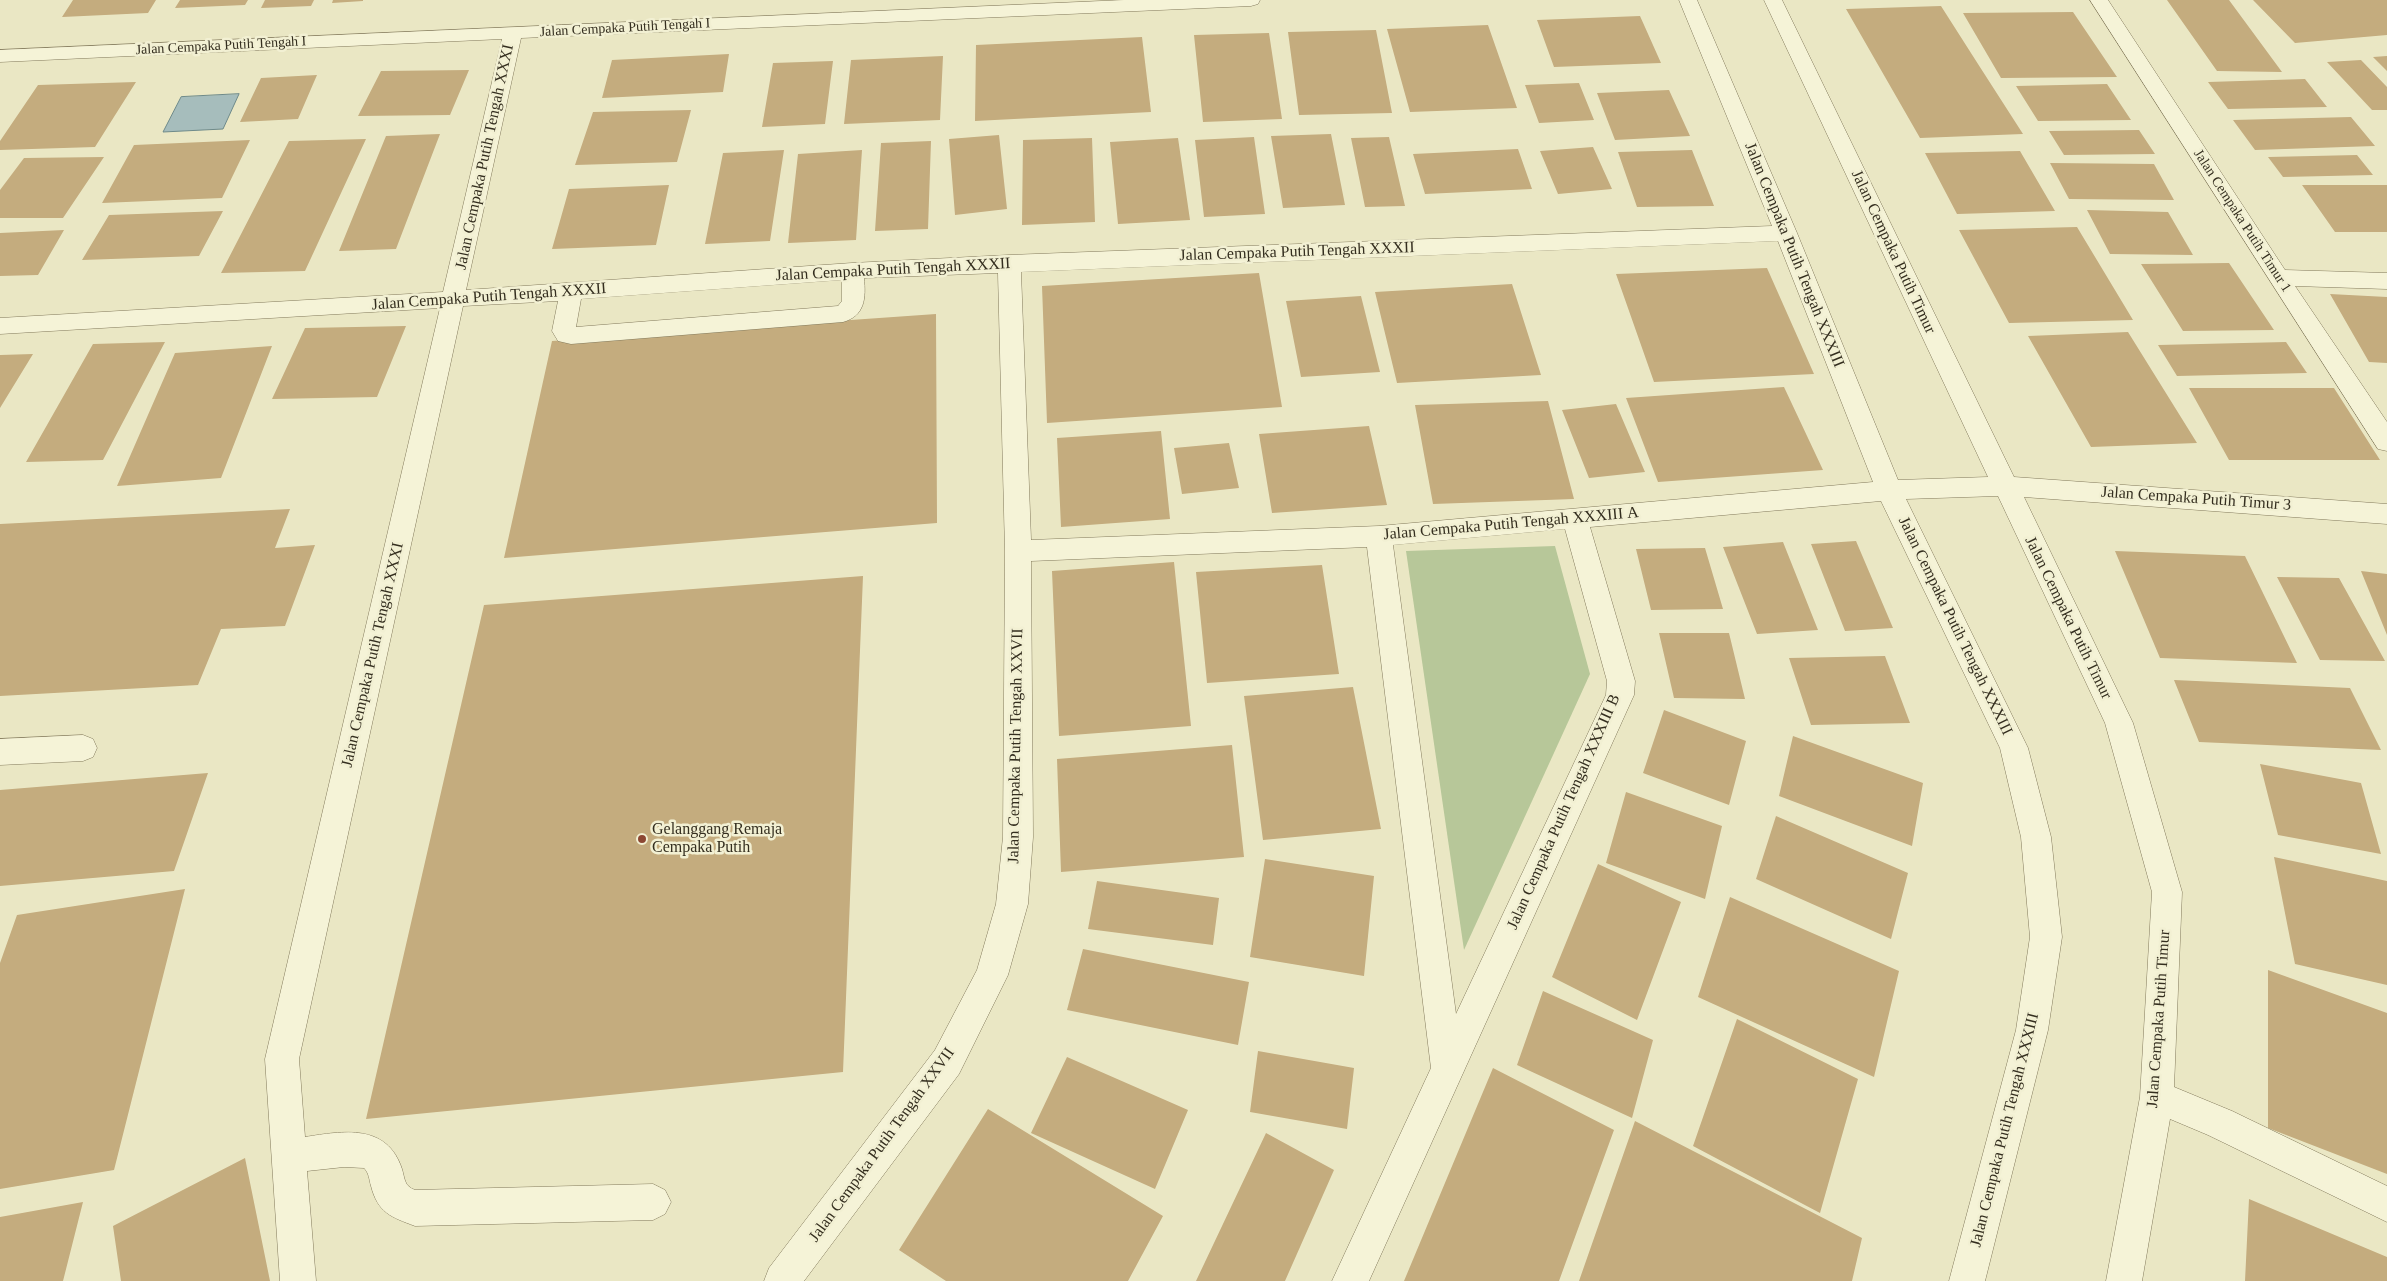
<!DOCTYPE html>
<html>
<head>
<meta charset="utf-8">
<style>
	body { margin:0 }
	canvas { display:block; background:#eae7c4 }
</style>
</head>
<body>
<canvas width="2387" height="1281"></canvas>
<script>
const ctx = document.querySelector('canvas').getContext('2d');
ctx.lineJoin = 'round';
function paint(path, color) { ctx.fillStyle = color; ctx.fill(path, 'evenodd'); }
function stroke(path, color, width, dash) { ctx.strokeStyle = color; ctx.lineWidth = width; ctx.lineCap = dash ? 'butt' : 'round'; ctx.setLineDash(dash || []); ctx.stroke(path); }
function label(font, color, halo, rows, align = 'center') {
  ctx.font = font + ' Georgia,serif'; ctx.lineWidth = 5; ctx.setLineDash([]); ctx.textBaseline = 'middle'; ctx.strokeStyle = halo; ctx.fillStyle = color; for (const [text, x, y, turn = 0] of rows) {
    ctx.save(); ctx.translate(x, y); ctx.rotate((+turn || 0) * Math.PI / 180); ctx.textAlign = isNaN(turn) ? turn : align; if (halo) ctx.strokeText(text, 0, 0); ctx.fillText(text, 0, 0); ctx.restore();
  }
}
const green = new Path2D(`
	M 1555,546 L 1590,674 L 1464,950 L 1406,551 Z`);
const water = new Path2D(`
	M 239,94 L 223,129 L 163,132 L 181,97 Z`);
const building = new Path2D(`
	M 73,0 L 156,0 L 148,13 L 62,17 Z
	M 180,0 L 248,0 L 245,5 L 175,8 Z
	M 265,0 L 314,0 L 311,6 L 261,8 Z
	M 333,0 L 363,0 L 363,1 L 332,3 Z
	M 2167,0 L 2229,0 L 2282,72 L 2217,71 Z
	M 2253,0 L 2387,0 L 2387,35 L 2295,43 Z
	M 1941,6 L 1978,64 L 2023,134 L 1920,138 L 1846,9 Z
	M 2073,12 L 2117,77 L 2001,78 L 1963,13 Z
	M 1640,16 L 1661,63 L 1554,67 L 1537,20 Z
	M 1488,25 L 1517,108 L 1410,112 L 1387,29 Z
	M 1376,30 L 1392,113 L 1299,115 L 1288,32 Z
	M 1269,33 L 1282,119 L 1203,122 L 1194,35 Z
	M 1142,37 L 1151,112 L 975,121 L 976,45 Z
	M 729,54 L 723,92 L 602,98 L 612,60 Z
	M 943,56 L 940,120 L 844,124 L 851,60 Z
	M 2387,56 L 2387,71 L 2373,57 Z
	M 2361,60 L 2387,87 L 2387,110 L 2372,110 L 2327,62 Z
	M 833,61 L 825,124 L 762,127 L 773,63 Z
	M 469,70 L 450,115 L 358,116 L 381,71 Z
	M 317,75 L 298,119 L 240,122 L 261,78 Z
	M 2305,79 L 2327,107 L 2228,109 L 2208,82 Z
	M 136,82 L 95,147 L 0,150 L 0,141 L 38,85 Z
	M 1579,83 L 1594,120 L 1539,123 L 1525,85 Z
	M 2107,84 L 2131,120 L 2038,121 L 2016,86 Z
	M 1669,90 L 1690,136 L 1615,140 L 1597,93 Z
	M 691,110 L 677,162 L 575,165 L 593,112 Z
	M 2351,117 L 2375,146 L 2255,150 L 2233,120 Z
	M 2139,130 L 2155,154 L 2064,155 L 2049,131 Z
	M 440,134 L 396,249 L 339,251 L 386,136 Z
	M 1331,134 L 1345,205 L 1283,208 L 1271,136 Z
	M 999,135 L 1007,209 L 955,215 L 949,139 Z
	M 1254,137 L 1265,214 L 1204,217 L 1195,140 Z
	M 1389,137 L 1405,206 L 1365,207 L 1351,138 Z
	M 1092,138 L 1095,222 L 1022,225 L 1023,140 Z
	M 1178,138 L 1190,220 L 1118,224 L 1110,142 Z
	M 366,139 L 305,271 L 221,273 L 289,141 Z
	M 250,140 L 222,198 L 102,203 L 134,145 Z
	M 931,141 L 928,229 L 875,231 L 881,143 Z
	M 1593,147 L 1612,189 L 1558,194 L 1540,151 Z
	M 1518,149 L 1532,189 L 1425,194 L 1413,154 Z
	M 784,150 L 770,241 L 705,244 L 723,153 Z
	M 862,150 L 856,240 L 788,243 L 798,154 Z
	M 1692,150 L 1714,206 L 1637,207 L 1618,152 Z
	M 2020,151 L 2055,211 L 1957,214 L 1925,153 Z
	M 2357,155 L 2373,175 L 2283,177 L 2268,157 Z
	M 104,157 L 63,218 L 0,218 L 0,190 L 24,158 Z
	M 2050,163 L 2154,164 L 2174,200 L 2069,199 Z
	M 669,185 L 656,245 L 552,249 L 569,189 Z
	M 2302,185 L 2387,185 L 2387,232 L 2335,232 Z
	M 2087,210 L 2168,212 L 2193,255 L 2110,254 Z
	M 223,211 L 199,256 L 82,260 L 109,215 Z
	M 2077,227 L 2133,320 L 2009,323 L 1959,230 Z
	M 64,230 L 38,275 L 0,276 L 0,233 Z
	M 2229,263 L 2274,330 L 2183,331 L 2141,264 Z
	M 1767,268 L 1814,374 L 1654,382 L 1616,274 Z
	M 1259,273 L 1282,407 L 1047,423 L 1042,286 Z
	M 1512,284 L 1541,375 L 1397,383 L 1375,292 Z
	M 2330,294 L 2387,297 L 2387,363 L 2369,362 Z
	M 1361,296 L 1380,372 L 1301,377 L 1286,301 Z
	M 936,314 L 937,523 L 504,558 L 552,341 Z
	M 406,326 L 377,397 L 272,399 L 305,328 Z
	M 2128,332 L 2197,443 L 2091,447 L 2028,336 Z
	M 165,342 L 103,460 L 26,462 L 93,344 Z
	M 2286,342 L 2307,373 L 2177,376 L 2158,345 Z
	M 272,346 L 221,478 L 117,486 L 175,353 Z
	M 33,354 L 0,408 L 0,355 Z
	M 1784,387 L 1823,470 L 1658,482 L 1626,398 Z
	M 2189,388 L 2334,388 L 2380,460 L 2229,460 Z
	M 1548,401 L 1574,499 L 1433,504 L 1415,405 Z
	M 1616,404 L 1645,472 L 1589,478 L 1562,410 Z
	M 1369,426 L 1387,505 L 1272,513 L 1259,434 Z
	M 1161,431 L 1170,519 L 1061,527 L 1057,438 Z
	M 1229,443 L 1239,488 L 1182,494 L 1174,448 Z
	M 290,509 L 275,548 L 315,545 L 285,626 L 221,629 L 198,685 L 0,696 L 0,524 Z
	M 1856,541 L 1893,628 L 1845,631 L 1811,544 Z
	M 1783,542 L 1818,630 L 1757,634 L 1723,547 Z
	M 1705,548 L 1723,609 L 1651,610 L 1636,549 Z
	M 2115,551 L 2245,556 L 2297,663 L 2160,658 Z
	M 1174,562 L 1191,726 L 1059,736 L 1052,571 Z
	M 1322,565 L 1339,674 L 1207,683 L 1196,572 Z
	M 2361,571 L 2387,574 L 2387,635 Z
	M 863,576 L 843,1072 L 366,1119 L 484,605 Z
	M 2277,577 L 2339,578 L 2385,661 L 2320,660 Z
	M 1659,633 L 1729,633 L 1745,699 L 1674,698 Z
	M 1885,656 L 1910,723 L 1811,725 L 1789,658 Z
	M 2174,680 L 2350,688 L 2381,750 L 2199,742 Z
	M 1353,687 L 1381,829 L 1263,840 L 1244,696 Z
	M 1664,710 L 1746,741 L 1729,805 L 1643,773 Z
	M 1793,736 L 1923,783 L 1912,846 L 1779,796 Z
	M 1232,745 L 1244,857 L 1061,872 L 1057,759 Z
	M 2260,764 L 2361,783 L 2381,854 L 2278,835 Z
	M 208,773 L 174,871 L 0,886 L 0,790 Z
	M 1626,792 L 1722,826 L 1705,899 L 1606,863 Z
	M 1776,816 L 1908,873 L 1891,939 L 1756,879 Z
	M 2274,857 L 2387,881 L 2387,985 L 2295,964 Z
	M 1265,859 L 1374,876 L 1364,976 L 1250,957 Z
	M 1598,864 L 1681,902 L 1637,1020 L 1552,977 Z
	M 1097,881 L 1219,898 L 1213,945 L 1088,929 Z
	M 185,889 L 114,1170 L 0,1189 L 0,963 L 17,915 Z
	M 1730,897 L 1899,971 L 1874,1077 L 1698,997 Z
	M 1083,949 L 1249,982 L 1238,1045 L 1067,1010 Z
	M 2268,970 L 2387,1013 L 2387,1174 L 2268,1128 Z
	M 1543,991 L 1653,1040 L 1632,1118 L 1517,1065 Z
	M 1737,1019 L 1858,1079 L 1820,1213 L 1693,1146 Z
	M 1258,1051 L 1354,1068 L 1347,1129 L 1250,1112 Z
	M 1067,1057 L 1188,1110 L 1155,1189 L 1031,1133 Z
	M 1493,1068 L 1614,1130 L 1559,1281 L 1404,1281 Z
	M 988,1109 L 1163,1216 L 1128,1281 L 946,1281 L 899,1250 Z
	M 1635,1121 L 1862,1238 L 1852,1281 L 1579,1281 Z
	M 1266,1133 L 1334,1170 L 1285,1281 L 1196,1281 Z
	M 245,1158 L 270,1281 L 121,1281 L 113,1226 Z
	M 2249,1199 L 2387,1257 L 2387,1281 L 2245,1281 Z
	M 83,1202 L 63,1281 L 0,1281 L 0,1217 Z`);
const minor = new Path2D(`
	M 1124,0 L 1260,0 L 1258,4 L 1251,6 L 521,38 L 466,290 L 852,263 L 1009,255 L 1772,226 L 1679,0 L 1697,0 L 1797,233 L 1898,480 L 1988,477 L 1764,0 L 1782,0 L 2014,477 L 2387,504 L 2387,524 L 2024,497 L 2133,723 L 2182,892 L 2174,1087 L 2232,1111 L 2387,1186 L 2387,1222 L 2208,1135 L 2170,1119 L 2142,1281 L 2106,1281 L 2140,1097 L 2152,892 L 2105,723 L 1998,496 L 1906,499 L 2028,748 L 2051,837 L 2062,937 L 2048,1030 L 1985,1281 L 1949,1281 L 2016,1030 L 2030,937 L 2021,837 L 2000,748 L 1881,501 L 1590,527 L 1635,681 L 1634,695 L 1369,1281 L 1332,1281 L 1431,1068 L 1367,547 L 1031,561 L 1033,837 L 1028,904 L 1008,975 L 959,1074 L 804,1281 L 764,1281 L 769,1268 L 935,1050 L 977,970 L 996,904 L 1003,837 L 1005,551 L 998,273 L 864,278 C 866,298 865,316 843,322 L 571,344 L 558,341 L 552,331 L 558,301 L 463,306 L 299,1059 L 305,1137 C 343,1131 387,1123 402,1169 C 405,1179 404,1186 415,1190 L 653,1184 L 665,1190 L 671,1202 L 665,1214 L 653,1220 L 415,1226 C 391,1217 378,1213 371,1186 C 369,1179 369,1173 364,1168 L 344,1167 L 307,1171 L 316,1281 L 280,1281 L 265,1059 L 440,308 L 0,334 L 0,318 L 443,292 L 502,39 L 0,62 L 0,50 ZM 1778,241 L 1873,482 L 1379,526 L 1031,540 L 1021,272 ZM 842,280 L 842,301 L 838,306 L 576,327 L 581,299 ZM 1565,529 L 1607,681 L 1606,695 L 1456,1014 L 1393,545 Z
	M 2090,0 L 2108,0 L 2285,270 L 2387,273 L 2387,289 L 2295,286 L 2387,422 L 2387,451 L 2378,449 Z
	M 83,735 L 93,739 L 97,748 L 93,757 L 83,761 L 0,765 L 0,739 Z`);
const markers = [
	[642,839,5,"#8c4732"]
];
const farStreetnames = [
	["Jalan Cempaka Putih Tengah I",625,28,-3],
	["Jalan Cempaka Putih Tengah I",221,46,-3],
	["Jalan Cempaka Putih Timur 1",2242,221,57]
];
const streetNames = [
	["Jalan Cempaka Putih Tengah XXXI",485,157,-78],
	["Jalan Cempaka Putih Tengah XXXII",1297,252,-2],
	["Jalan Cempaka Putih Timur",1893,252,65],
	["Jalan Cempaka Putih Tengah XXXIII",1794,255,68],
	["Jalan Cempaka Putih Tengah XXXII",893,270,-3],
	["Jalan Cempaka Putih Tengah XXXII",489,297,-4],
	["Jalan Cempaka Putih Timur 3",2196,499,4],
	["Jalan Cempaka Putih Tengah XXXIII A",1511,524,-5],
	["Jalan Cempaka Putih Timur",2068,618,64],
	["Jalan Cempaka Putih Tengah XXXIII",1955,626,64],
	["Jalan Cempaka Putih Tengah XXXI",373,655,-77],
	["Jalan Cempaka Putih Tengah XXVII",1016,746,-89],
	["Jalan Cempaka Putih Tengah XXXIII B",1564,812,-66],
	["Jalan Cempaka Putih Timur",2159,1019,-86],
	["Jalan Cempaka Putih Tengah XXXIII",2005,1130,-76],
	["Jalan Cempaka Putih Tengah XXVII",882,1145,-54]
];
const poiNames = [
	["Gelanggang Remaja",652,830],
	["Cempaka Putih",652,848]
];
paint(green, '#b7c799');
paint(water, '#a6bdbc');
stroke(water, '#6e8a8a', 1);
paint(building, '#c4ac7e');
stroke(minor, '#837a5c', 1);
paint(minor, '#f5f3d7');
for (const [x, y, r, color] of markers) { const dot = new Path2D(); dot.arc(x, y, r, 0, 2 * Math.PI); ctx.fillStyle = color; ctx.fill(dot); stroke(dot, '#f2f0d3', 2); }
label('14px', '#342e1f', '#f2f0d3', farStreetnames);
label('16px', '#342e1f', '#f2f0d3', streetNames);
label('16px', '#342e1f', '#f2f0d3', poiNames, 'left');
</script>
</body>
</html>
